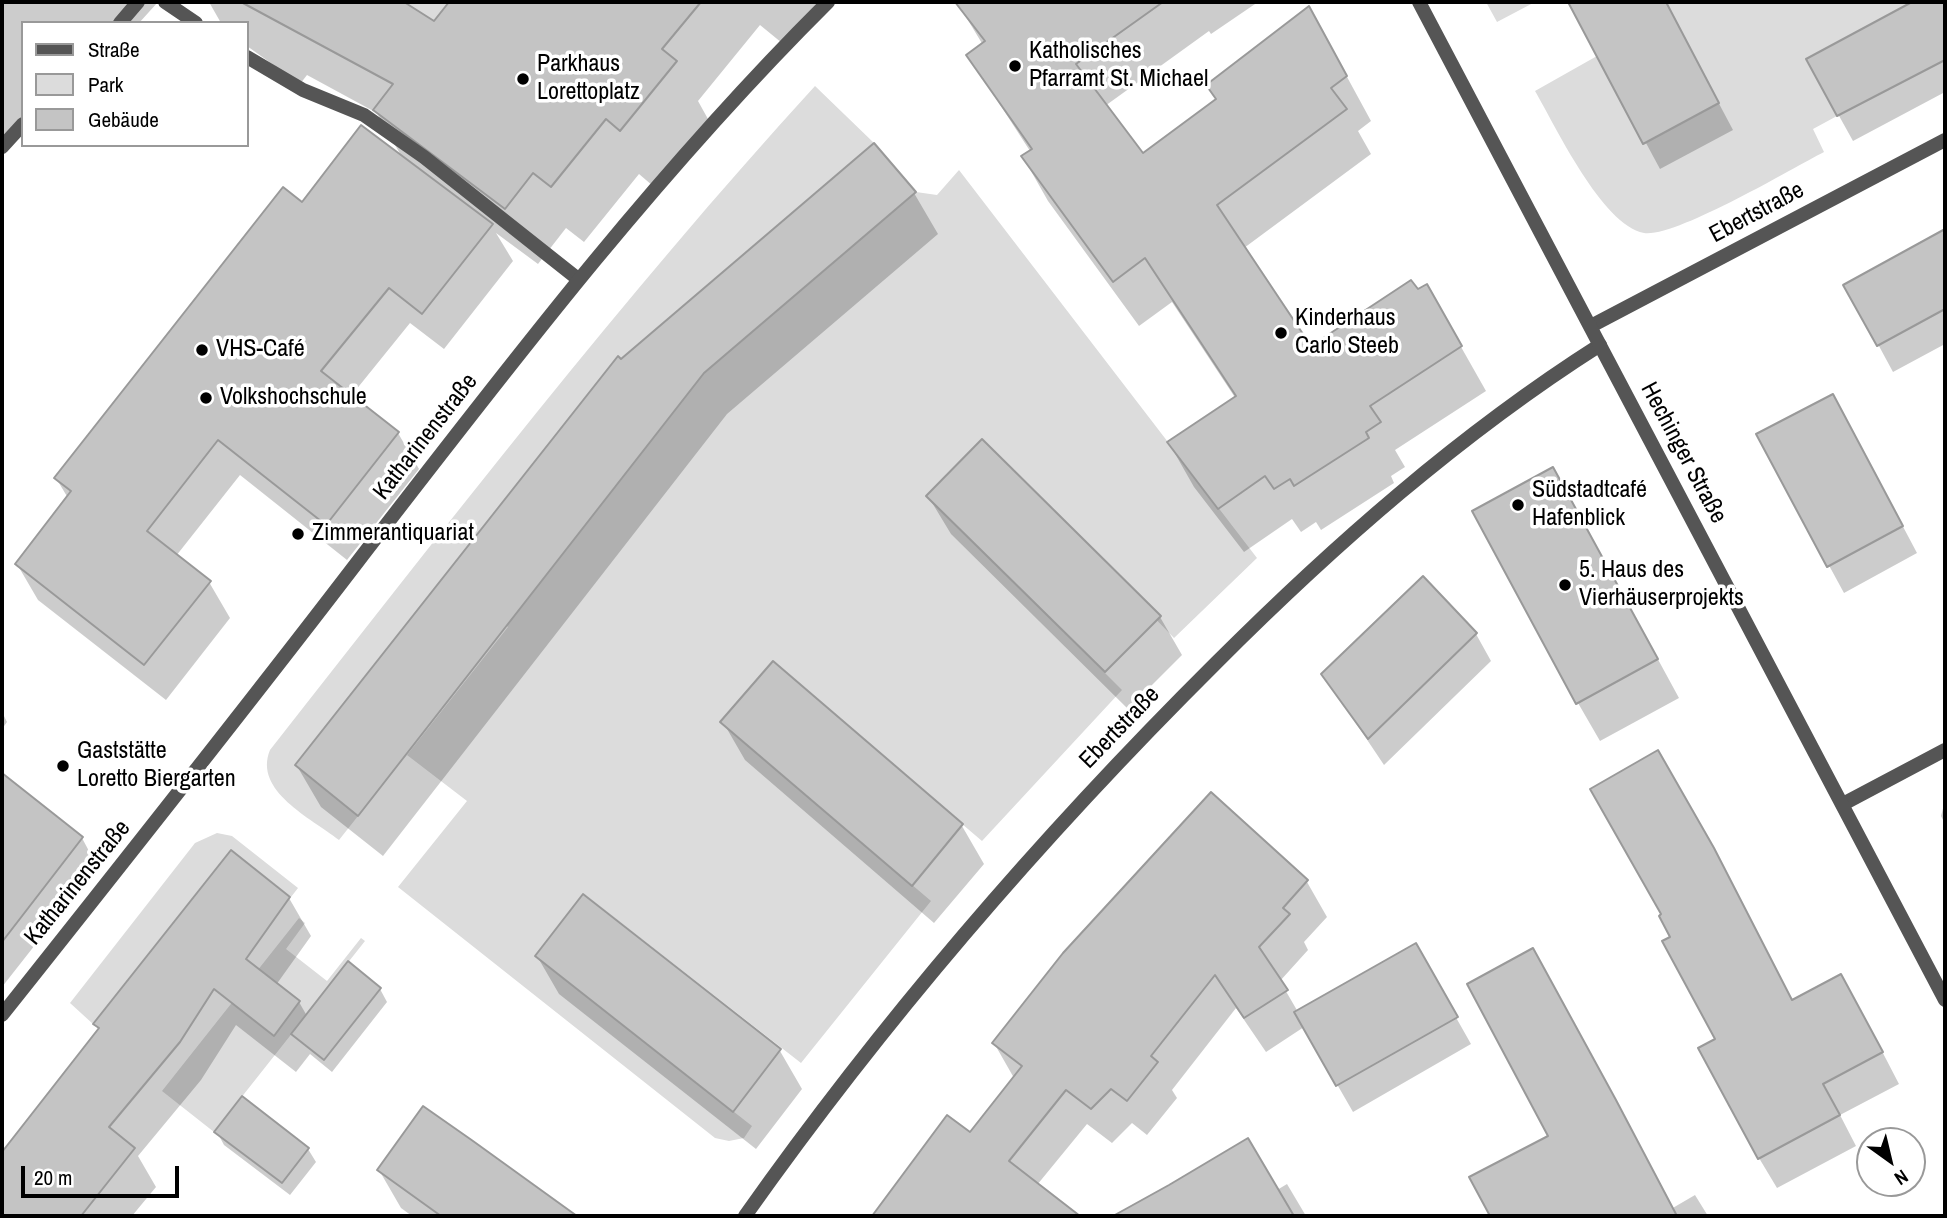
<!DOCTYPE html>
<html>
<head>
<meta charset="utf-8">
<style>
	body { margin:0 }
	#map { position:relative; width:1947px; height:1218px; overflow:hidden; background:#fff; font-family:"Archivo Narrow",sans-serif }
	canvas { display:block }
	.frame { position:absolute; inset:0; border:4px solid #000; pointer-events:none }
	.legend { position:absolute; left:21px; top:21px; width:228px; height:126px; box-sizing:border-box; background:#fff; border:2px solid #999; margin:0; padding:9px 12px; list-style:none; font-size:21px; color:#000 }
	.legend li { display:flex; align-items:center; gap:14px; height:35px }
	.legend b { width:35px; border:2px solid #999 }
	.north { position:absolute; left:1856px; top:1127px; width:70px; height:70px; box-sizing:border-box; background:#fff; border:2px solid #999; border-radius:50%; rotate:146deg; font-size:19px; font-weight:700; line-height:28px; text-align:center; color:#000 }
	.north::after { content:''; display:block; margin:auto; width:24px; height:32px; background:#000; clip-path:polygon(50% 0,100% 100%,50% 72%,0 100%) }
	.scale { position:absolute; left:21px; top:1166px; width:158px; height:32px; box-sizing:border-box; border:4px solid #000; border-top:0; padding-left:9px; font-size:21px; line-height:24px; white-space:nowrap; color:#000; -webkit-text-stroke:5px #fff; paint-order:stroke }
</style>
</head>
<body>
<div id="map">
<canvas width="1947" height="1218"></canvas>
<div class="frame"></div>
<ul class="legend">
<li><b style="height:9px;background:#555"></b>Straße</li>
<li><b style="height:19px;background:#dcdcdc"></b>Park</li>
<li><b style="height:19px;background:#c4c4c4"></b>Gebäude</li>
</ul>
<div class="north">N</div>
<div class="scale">20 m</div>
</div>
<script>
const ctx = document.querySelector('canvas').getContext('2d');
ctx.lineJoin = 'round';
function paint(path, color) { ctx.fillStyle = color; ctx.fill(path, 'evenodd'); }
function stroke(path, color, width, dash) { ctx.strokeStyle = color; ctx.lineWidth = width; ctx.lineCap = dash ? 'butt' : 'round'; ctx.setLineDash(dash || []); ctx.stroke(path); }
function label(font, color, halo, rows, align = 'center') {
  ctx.font = font + ' "Archivo Narrow",sans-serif'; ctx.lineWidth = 7; ctx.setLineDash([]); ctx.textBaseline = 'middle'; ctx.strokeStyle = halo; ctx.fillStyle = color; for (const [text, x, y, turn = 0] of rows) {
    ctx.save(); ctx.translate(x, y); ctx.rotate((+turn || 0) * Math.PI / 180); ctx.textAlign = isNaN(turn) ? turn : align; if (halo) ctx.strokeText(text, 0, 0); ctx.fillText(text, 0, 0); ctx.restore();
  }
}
const green = new Path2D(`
	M 404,2 L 449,2 L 434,21 Z
	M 1486,2 L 1535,2 L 1497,22 Z
	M 1666,2 L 1911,2 L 1913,6 L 1877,21 L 1806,59 L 1837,116 L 1813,129 L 1824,152 C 1791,169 1675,238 1644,233 C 1602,225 1556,127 1535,91 L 1597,56 L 1644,143 L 1719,103 Z
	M 815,86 L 874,143 L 813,279 L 916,192 L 937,195 L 959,170 L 1257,558 L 1174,638 L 982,439 L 927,495 L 1122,690 L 982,841 L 772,662 L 721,722 L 931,901 L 801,1063 L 584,894 L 535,956 L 752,1126 L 744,1138 L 729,1141 L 715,1138 L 398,887 L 467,801 L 407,755 L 508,627 L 446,577 L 295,765 L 358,816 L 339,840 C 311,818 253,791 270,750 C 447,525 622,297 815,86 ZM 618,356 L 679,404 L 469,546 Z
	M 217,833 L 232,836 L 298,888 L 291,897 L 231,850 L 93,1024 L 70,1003 L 195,843 Z
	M 299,918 L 305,923 L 286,949 L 327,981 L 361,938 L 365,941 L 214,1132 L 162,1091 Z`);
const shadow = new Path2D(`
	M 2,2 L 158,2 L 139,23 L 23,23 L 23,126 L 2,153 Z
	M 209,2 L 400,2 L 435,23 L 452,2 L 818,2 L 782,43 L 760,25 L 698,101 L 708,119 L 653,186 L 639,174 L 584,242 L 566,228 L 538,264 L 496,233 L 513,261 L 444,349 L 410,323 L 351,396 L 398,433 L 419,469 L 347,560 L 240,475 L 176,556 L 209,582 L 230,618 L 166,700 L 38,600 L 17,564 L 68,498 L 56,478 L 302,204 L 403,159 L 377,113 L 307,75 L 300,84 L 247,46 L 247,23 L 221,23 Z
	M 957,2 L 1258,2 L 1211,34 L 1209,31 L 1105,106 L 1142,155 L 1217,101 L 1208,85 L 1334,53 L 1371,121 L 1358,131 L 1371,154 L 1244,248 L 1311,349 L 1452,331 L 1486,391 L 1395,450 L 1405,467 L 1391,476 L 1394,483 L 1321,530 L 1316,522 L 1301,532 L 1292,519 L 1244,552 L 1194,487 L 1169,443 L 1236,399 L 1172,302 L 1139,326 L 1048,201 L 1023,157 L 1030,151 L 968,55 L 983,45 Z
	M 1570,2 L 1665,2 L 1733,130 L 1660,169 Z
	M 1935,2 L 1945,2 L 1945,92 L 1853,141 L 1808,60 L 1901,20 Z
	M 914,193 L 938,234 L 727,414 L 383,856 L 321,807 L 297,766 L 621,361 Z
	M 1941,233 L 1945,240 L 1945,344 L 1893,372 L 1846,285 Z
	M 1848,423 L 1917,553 L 1844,593 L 1758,435 Z
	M 928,496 L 1160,617 L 1182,655 L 1128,709 L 951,534 Z
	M 1575,507 L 1679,698 L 1600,741 L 1578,703 Z
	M 1423,578 L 1476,634 L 1491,661 L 1384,765 L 1323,674 Z
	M 773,664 L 962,826 L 984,864 L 934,923 L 745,760 L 723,722 Z
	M 2,712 L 7,722 L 2,729 Z
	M 1658,752 L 1731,881 L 1793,1001 L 1859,1007 L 1899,1084 L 1840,1115 L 1856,1146 L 1777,1188 L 1759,1158 L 1717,1040 L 1673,937 Z
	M 2,775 L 82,838 L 97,866 L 2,987 Z
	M 1211,794 L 1307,882 L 1327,917 L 1304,942 L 1308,950 L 1280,981 L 1298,1012 L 1415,945 L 1471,1044 L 1353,1112 L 1304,1027 L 1266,1052 L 1236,1008 L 1172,1090 L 1177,1098 L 1147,1135 L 1132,1123 L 1112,1143 L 1087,1124 L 1037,1185 L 1051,1196 L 1062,1216 L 874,1216 L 948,1118 L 970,1134 L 1014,1078 L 994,1043 Z
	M 1945,801 L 1945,824 L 1941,816 Z
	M 584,897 L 780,1051 L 802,1089 L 756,1149 L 559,994 L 537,956 Z
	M 289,898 L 311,936 L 276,985 L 299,1002 L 307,1016 L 380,989 L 387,1002 L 332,1072 L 310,1054 L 296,1072 L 236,1025 L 201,1080 L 138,1156 L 156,1187 L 132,1216 L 2,1216 L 2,1153 L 99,1030 L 95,1024 Z
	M 423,1108 L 574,1216 L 412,1216 L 401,1208 L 379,1170 Z
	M 217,1132 L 308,1149 L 316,1162 L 290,1195 L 224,1145 Z
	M 1551,1137 L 1665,1195 L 1624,1216 L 1492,1216 L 1472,1178 Z
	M 1287,1184 L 1306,1216 L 1142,1216 L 1136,1206 L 1277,1190 Z
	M 1695,1195 L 1708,1216 L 1659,1216 Z`);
const building = new Path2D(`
	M 241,2 L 404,2 L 434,21 L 449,2 L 701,2 L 662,49 L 677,61 L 620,131 L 606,119 L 551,187 L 533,173 L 505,209 L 373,110 L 393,84 Z
	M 955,2 L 1163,2 L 1076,64 L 1143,153 L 1216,99 L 1206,85 L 1309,6 L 1347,76 L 1331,88 L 1347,109 L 1217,205 L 1311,346 L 1411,280 L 1418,289 L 1427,284 L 1462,346 L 1370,406 L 1381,422 L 1366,432 L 1369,438 L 1294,486 L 1290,479 L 1274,489 L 1265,476 L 1218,509 L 1167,442 L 1236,396 L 1145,258 L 1113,282 L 1021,156 L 1032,149 L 966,55 L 985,41 Z
	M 1568,2 L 1666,2 L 1719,103 L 1643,144 Z
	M 1912,2 L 1945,2 L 1945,60 L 1837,116 L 1806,59 Z
	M 361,125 L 493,224 L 422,314 L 389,288 L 321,371 L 399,432 L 326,525 L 218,440 L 147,531 L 211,581 L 144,665 L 15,564 L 71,491 L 54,478 L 283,187 L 302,202 Z
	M 874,143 L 916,192 L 704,373 L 358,816 L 295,765 L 618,356 L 621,359 Z
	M 1945,229 L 1945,309 L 1877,346 L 1843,285 Z
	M 1833,394 L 1903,526 L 1827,567 L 1756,434 Z
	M 982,439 L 1161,616 L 1105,672 L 926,496 Z
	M 1553,467 L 1658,659 L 1576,704 L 1472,511 Z
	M 1423,576 L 1477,633 L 1368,739 L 1321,674 Z
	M 773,661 L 963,824 L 912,886 L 720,722 Z
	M 1658,750 L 1714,848 L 1792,1000 L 1841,974 L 1883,1052 L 1823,1084 L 1840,1115 L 1758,1159 L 1698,1048 L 1715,1039 L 1662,941 L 1670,937 L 1659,916 L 1661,914 L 1590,789 Z
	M 2,773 L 83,837 L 2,942 Z
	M 1211,792 L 1308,880 L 1283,908 L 1290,914 L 1259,947 L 1288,990 L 1244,1018 L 1215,975 L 1151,1056 L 1158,1062 L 1127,1101 L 1111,1089 L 1091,1109 L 1066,1090 L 1009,1161 L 1080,1216 L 872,1216 L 947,1115 L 970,1132 L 1022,1066 L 992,1043 L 1063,953 Z
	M 231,850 L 290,897 L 246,959 L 300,1001 L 274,1036 L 214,989 L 180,1042 L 109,1127 L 135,1148 L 81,1216 L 2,1216 L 2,1152 L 99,1028 L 93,1024 Z
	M 583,894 L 781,1049 L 733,1112 L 535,956 Z
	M 1416,943 L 1458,1017 L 1336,1086 L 1294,1012 Z
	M 1533,948 L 1616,1100 L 1677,1216 L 1490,1216 L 1469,1177 L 1548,1136 L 1467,984 Z
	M 348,961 L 381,988 L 324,1060 L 291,1034 Z
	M 242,1096 L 309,1148 L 282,1183 L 214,1132 Z
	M 423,1106 L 473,1141 L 577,1216 L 441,1216 L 377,1170 Z
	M 1248,1138 L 1294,1216 L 1113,1216 L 1169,1185 Z`);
const pedestrian = new Path2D(`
	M 165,2 L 196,23
	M 247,57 L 303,90 L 364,115 L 424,157 L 578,279`);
const minor = new Path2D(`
	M 120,23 L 138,2
	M 2,147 L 23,124
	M 1591,326 L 1945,140
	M 1843,804 L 1945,750
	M 2,1015 C 122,864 242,713 359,560 C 508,367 655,174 828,2
	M 745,1216 C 885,1018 1044,834 1216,663 C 1333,546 1460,434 1600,345`);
const tertiary = new Path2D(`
	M 1419,2 L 1945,1000`);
const markers = [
	[1015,66,7,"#000"],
	[523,79,7,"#000"],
	[1281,333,7,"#000"],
	[202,350,7,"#000"],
	[206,398,7,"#000"],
	[1518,505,7,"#000"],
	[298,534,7,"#000"],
	[1565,585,7,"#000"],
	[63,766,7,"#000"]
];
const poiNames = [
	["Katholisches",1029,52],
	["Pfarramt St. Michael",1029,80],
	["Parkhaus",537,65],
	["Lorettoplatz",537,93],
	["Kinderhaus",1295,319],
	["Carlo Steeb",1295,347],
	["VHS-Café",216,350],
	["Volkshochschule",220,398],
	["Südstadtcafé",1532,491],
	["Hafenblick",1532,519],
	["Zimmerantiquariat",312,534],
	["5. Haus des",1579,571],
	["Vierhäuserprojekts",1579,599],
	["Gaststätte",77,752],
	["Loretto Biergarten",77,780]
];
const streetNames = [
	["Ebertstraße",1757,213,-28],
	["Katharinenstraße",426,437,-52],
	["Hechinger Straße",1683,453,62],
	["Ebertstraße",1120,728,-46],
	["Katharinenstraße",78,883,-51]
];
paint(green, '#dcdcdc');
paint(shadow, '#0003');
paint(building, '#c4c4c4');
stroke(building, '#999', 2);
stroke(pedestrian, '#555', 14);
stroke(minor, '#555', 14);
stroke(tertiary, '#555', 14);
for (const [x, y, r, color] of markers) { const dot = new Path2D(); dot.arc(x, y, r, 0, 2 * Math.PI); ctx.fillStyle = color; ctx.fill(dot); stroke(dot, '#fff', 2.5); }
label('24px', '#000', '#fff', poiNames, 'left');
label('24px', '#000', '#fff', streetNames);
</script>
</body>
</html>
